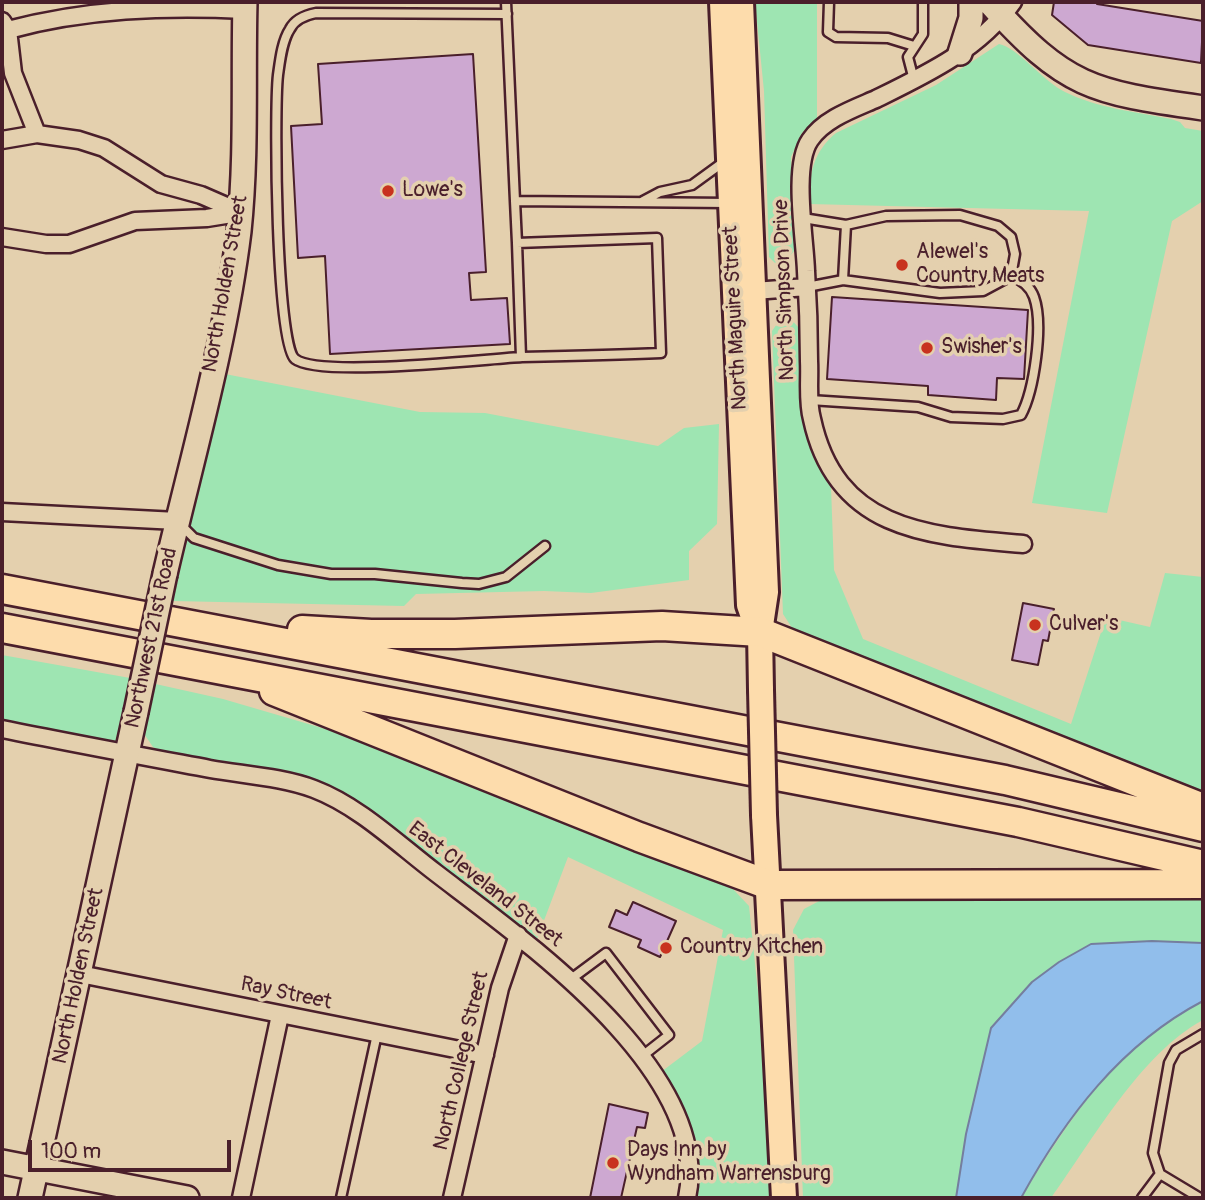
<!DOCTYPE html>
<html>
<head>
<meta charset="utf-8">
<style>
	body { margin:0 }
	#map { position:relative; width:1205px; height:1200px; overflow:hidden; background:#e4d0ae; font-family:Pangolin,sans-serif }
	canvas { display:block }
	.frame { position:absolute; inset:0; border:4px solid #4a1f2b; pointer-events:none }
	.scale { position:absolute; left:28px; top:1140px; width:203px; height:32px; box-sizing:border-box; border:4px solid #4a1f2b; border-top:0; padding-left:9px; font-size:21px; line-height:24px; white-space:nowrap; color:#4a1f2b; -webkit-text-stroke:5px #e4d0ae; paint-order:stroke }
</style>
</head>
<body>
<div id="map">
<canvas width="1205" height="1200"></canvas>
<div class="frame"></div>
<div class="scale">100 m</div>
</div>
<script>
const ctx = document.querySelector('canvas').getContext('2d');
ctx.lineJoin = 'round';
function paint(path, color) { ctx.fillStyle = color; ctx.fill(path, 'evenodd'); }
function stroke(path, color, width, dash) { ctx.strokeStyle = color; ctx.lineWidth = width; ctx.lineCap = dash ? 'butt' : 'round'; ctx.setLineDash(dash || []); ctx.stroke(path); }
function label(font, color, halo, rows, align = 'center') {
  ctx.font = font + ' Pangolin,sans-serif'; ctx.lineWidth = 7; ctx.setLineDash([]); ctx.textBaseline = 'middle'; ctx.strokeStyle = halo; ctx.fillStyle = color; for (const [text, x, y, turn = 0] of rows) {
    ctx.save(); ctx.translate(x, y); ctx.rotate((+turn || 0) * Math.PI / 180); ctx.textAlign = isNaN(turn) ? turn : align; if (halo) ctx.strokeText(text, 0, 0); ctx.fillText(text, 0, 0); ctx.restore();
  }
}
const green = new Path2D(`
	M 755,2 L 817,2 L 817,118 L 802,133 L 791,157 L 796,249 L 783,263 L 775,263 L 769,257 L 764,91 Z
	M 999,44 C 1017,47 1044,82 1065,92 C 1097,108 1136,112 1171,119 L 1180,122 L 1185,128 L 1203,131 L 1203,201 L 1172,221 L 1107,513 L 1032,503 L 1089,211 L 809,204 C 809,174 813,152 836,133 L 936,85 Z
	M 788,316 L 799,328 L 802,418 L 814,459 L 831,487 L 834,570 L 863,639 L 1071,724 L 1106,617 L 1150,627 L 1165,573 L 1203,577 L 1203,792 L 796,634 L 783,614 L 772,331 L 781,318 Z
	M 225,374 L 420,412 L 485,413 L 658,446 L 684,428 L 719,424 L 717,524 L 689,551 L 689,580 L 591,593 L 544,591 L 416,594 L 404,606 L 173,601 Z
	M 2,655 L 130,678 L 119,737 L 114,743 L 2,723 Z
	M 151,683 L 223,699 L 329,730 L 733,889 L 749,906 L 768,1088 L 769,1198 L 696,1198 C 705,1151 684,1111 661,1072 L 702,1041 L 723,930 L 568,857 L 537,939 L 344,797 L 323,784 L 163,752 L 153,747 L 142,731 Z
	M 1203,897 L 1203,943 L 1091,944 L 1010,1008 L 991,1028 L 966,1134 L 956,1198 L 803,1198 L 793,930 L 804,909 L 825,898 Z
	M 1203,1001 L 1203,1020 C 1141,1053 1092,1141 1051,1198 L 1021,1198 C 1071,1117 1116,1046 1203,1001 Z`);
const water = new Path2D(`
	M 1152,941 L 1203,943 L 1203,1001 C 1121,1044 1065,1118 1021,1198 L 956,1198 L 966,1134 L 991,1028 L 1032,982 L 1059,962 L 1091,944 Z`);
const building = new Path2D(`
	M 1054,2 L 1097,2 L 1097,4 L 1203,21 L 1201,63 L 1088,45 L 1052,15 Z
	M 473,54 L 486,272 L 469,273 L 471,300 L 507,298 L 510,344 L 330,354 L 325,256 L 298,258 L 291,126 L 322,124 L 318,64 Z
	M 832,297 L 1028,310 L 1024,379 L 997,378 L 996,400 L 928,395 L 928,386 L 827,379 Z
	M 1023,603 L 1054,609 L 1048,641 L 1043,640 L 1038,665 L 1012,660 Z
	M 633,902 L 676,921 L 660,957 L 638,947 L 641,940 L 609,927 L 616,910 L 627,915 Z
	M 609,1104 L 648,1113 L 645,1128 L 637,1127 L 621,1198 L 590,1198 Z`);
const lane = new Path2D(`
	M 506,2 L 515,201 L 729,203
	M 829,2 L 828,32 L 836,37 L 888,38 L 914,46
	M 507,14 L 316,13 C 306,15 295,19 290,29 C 282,41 280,61 278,75 C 274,110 276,344 295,359 C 319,378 484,359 522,357 C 569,356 615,355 661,353 L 657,238 L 517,243 L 521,357
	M 914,80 L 908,57 L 923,34 L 923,2
	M 515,201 L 517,243
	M 643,201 L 660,192 L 692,185 L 725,161
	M 803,218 L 846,225 L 886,216 L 960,215 L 998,226 L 1011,237 L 1015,254 L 1011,276 L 983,291 L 940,293 L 843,280 L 807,287
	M 843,280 L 846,225
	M 810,400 L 918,407 L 951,417 L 1003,419 L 1021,415 C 1034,391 1044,325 1034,297 C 1030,286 1022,280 1011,276
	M 179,523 L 194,538 L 278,565 L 331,574 L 375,574 L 462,583 L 479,584 L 506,577 L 545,546
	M 571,979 L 606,953 L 669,1035 L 641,1057
	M 1160,1174 L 1200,1198
	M 341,1198 L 377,1034
	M 1142,1198 L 1160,1174 L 1153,1153 L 1169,1063 L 1176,1050 L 1203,1034`);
const street = new Path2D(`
	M 1013,2 C 980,49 927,74 876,99 C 853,109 824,119 810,140 C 792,166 805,239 806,271 C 808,301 809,331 809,361 C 810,380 807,401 812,419 C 836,531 928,536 1023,544
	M 2,21 L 8,30 C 86,9 164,6 245,10
	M 8,30 L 13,73 L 37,134
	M 2,140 L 37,134 L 79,140 L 104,148 L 161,184 L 201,195 L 240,212
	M 2,237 L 46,244 L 69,244 L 135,221 L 207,218 L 238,213
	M 754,291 L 807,287
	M 2,512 L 177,521
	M 2,729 C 71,743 141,756 210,769 C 244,775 282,777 314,789 C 359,806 399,845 436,873 C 522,939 714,1072 687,1198
	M 80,974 L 485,1055
	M 241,1198 L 280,1015
	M 452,1198 L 500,988 L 518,935`);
const secondary = new Path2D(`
	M 989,2 C 1066,88 1091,92 1203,108
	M 960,53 L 971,18 L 971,2
	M 165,574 C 191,461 225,346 239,231 C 247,155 243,78 245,2
	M 2,1162 L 187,1198
	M 30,1198 L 136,712`);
const primary = new Path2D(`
	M 722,2 L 749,605 L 756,625
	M 741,2 L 766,592 L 760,632 L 761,690
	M 764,815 L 784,1198`);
const highway = new Path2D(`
	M 2,589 L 1005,780 L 1203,827
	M 2,628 L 1018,822 L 1203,865
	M 302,630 L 371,634 L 455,634 L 662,626 L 760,632 L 1203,808
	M 274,691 L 639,837 L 769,885 L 1203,884`);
const secondaryBridge = new Path2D(`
	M 136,712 L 165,574`);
const primaryBridge = new Path2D(`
	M 761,690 L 764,815`);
const markers = [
	[388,191,7,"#c8321e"],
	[902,265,7,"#c8321e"],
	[927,348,7,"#c8321e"],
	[1035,625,7,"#c8321e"],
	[666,948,7,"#c8321e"],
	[613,1163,7,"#c8321e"]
];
const poiNames = [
	["Lowe's",402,191],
	["Alewel's",916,253],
	["Country Meats",916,277],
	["Swisher's",941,348],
	["Culver's",1049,625],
	["Country Kitchen",680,948],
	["Days Inn by",627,1151],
	["Wyndham Warrensburg",627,1175]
];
const streetNames = [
	["North Holden Street",226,284,-80],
	["North Simpson Drive",785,290,-92],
	["North Maguire Street",736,318,-93],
	["Northwest 21st Road",152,638,-78],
	["East Cleveland Street",485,885,38],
	["North Holden Street",79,976,-78],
	["Ray Street",286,994,12],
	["North College Street",462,1061,-77]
];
paint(green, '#9ee5b2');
paint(water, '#91beeb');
stroke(water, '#757e9e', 2);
paint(building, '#cda8d1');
stroke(building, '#4a1f2b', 2);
stroke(lane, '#4a1f2b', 13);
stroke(street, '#4a1f2b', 21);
stroke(secondary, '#4a1f2b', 28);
stroke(primary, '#4a1f2b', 30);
stroke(highway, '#4a1f2b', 33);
stroke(lane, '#e4d0ae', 8);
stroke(street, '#e4d0ae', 16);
stroke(secondary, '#e4d0ae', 23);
stroke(primary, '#fddcac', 24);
stroke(highway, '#fddcac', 28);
stroke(secondaryBridge, '#4a1f2b', 28, []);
stroke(primaryBridge, '#4a1f2b', 30, []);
stroke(secondaryBridge, '#e4d0ae', 23);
stroke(primaryBridge, '#fddcac', 24);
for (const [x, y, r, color] of markers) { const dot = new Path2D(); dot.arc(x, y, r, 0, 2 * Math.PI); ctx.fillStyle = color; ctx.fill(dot); stroke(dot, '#e4d0ae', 2.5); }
label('21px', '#4a1f2b', '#e4d0ae', poiNames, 'left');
label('21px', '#4a1f2b', '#e4d0ae', streetNames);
</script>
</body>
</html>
